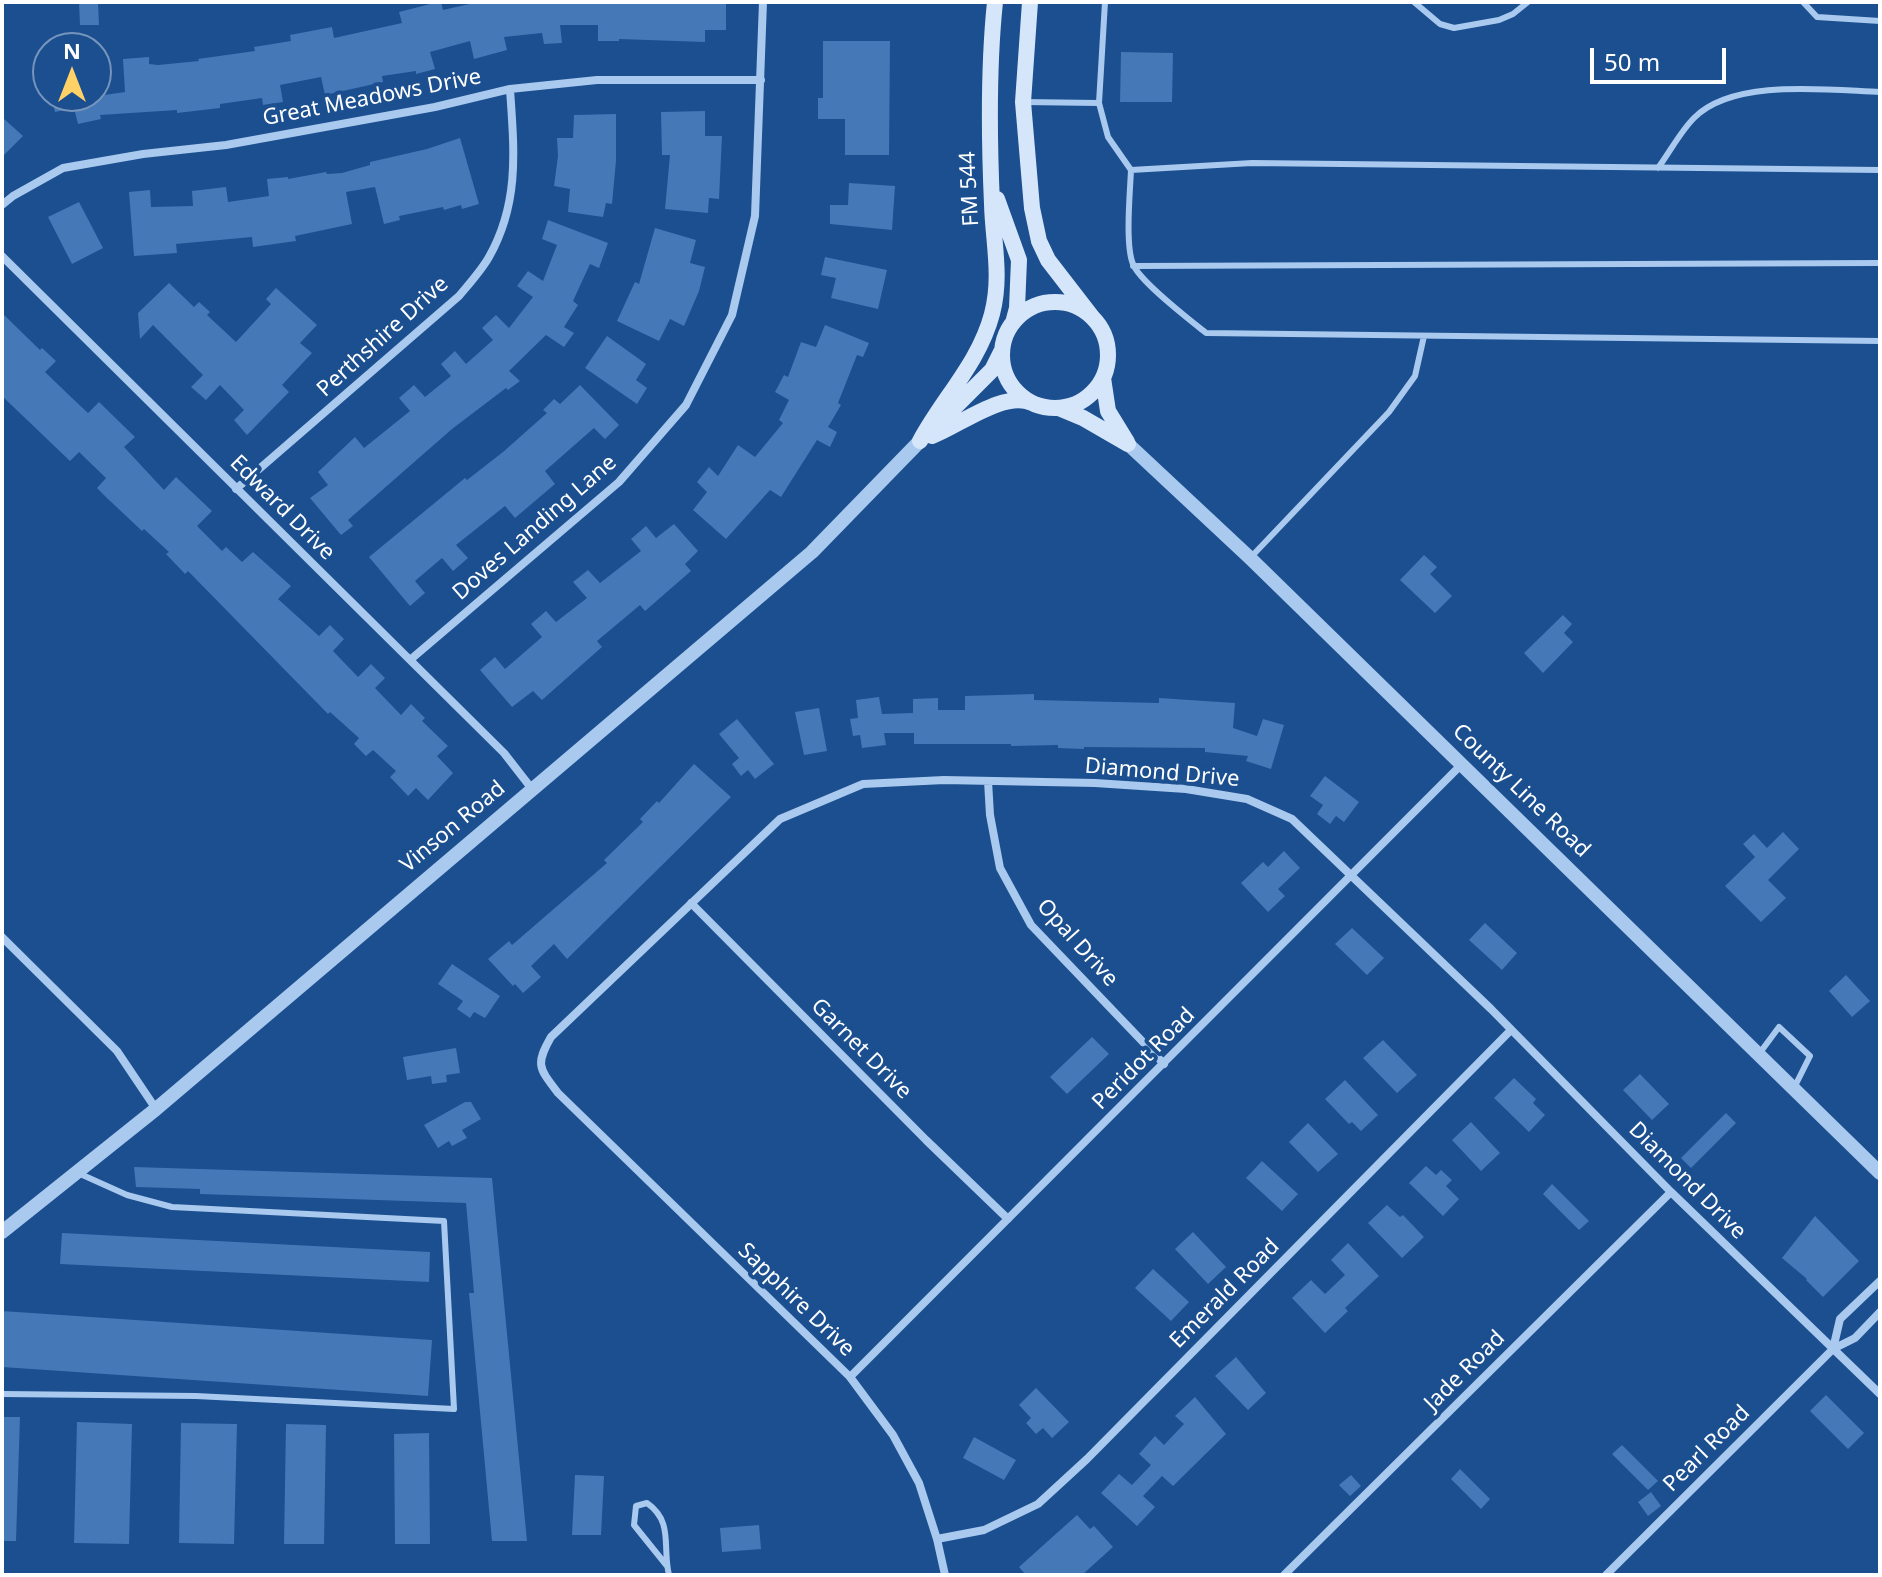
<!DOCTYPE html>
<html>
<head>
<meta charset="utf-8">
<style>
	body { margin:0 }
	#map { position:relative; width:1882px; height:1577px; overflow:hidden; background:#1b4f8f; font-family:"Noto Sans",sans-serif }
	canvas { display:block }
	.frame { position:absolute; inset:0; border:4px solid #fff; pointer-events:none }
	.north { position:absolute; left:32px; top:32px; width:80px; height:80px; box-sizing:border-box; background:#1b4f8f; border:2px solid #7695bc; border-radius:50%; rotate:0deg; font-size:22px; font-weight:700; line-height:32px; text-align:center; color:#fff }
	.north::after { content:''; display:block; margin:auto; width:28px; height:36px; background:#ffd166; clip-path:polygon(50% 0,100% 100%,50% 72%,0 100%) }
	.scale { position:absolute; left:1590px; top:48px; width:136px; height:36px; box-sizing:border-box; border:4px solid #fff; border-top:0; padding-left:10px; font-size:24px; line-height:28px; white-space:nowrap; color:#fff; -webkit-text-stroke:6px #1b4f8f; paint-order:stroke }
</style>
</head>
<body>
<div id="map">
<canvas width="1882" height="1577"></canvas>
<div class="frame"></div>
<div class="north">N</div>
<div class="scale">50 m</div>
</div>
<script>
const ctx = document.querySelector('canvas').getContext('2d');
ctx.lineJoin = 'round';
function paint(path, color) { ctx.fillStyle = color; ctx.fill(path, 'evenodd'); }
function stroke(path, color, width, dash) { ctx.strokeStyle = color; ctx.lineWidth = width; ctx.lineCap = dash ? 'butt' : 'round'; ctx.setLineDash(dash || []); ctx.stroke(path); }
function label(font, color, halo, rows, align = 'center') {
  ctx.font = font + ' "Noto Sans",sans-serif'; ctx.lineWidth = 8; ctx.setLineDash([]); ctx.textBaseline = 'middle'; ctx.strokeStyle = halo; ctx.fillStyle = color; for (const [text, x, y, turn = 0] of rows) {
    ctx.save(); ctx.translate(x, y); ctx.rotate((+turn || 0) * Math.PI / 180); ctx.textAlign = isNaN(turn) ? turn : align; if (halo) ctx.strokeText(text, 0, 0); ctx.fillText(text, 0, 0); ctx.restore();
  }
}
const building = new Path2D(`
	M 79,2 L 98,2 L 99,25 L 80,25 Z
	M 438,2 L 441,2 L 443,10 L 478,2 L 726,2 L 726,30 L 705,30 L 705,42 L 619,39 L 619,41 L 598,41 L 598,25 L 560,25 L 562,43 L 544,44 L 542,33 L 504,37 L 507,50 L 474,59 L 470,41 L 430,52 L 435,69 L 416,74 L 416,71 L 382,76 L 383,82 L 325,95 L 321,77 L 280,85 L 283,102 L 263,105 L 262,98 L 220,104 L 220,108 L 177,113 L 177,110 L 100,115 L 101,119 L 78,124 L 74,108 L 55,112 L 51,96 L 97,96 L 125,92 L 123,59 L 149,57 L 149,64 L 158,65 L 199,61 L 198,59 L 255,51 L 254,47 L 291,41 L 290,35 L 332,27 L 334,38 L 402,23 L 399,12 Z
	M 823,41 L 890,41 L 889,155 L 845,155 L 845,119 L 818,119 L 818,98 L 823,98 Z
	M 1121,52 L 1173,53 L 1172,102 L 1120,102 Z
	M 705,111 L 705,136 L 722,136 L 719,199 L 709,198 L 708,213 L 665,209 L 670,155 L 662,155 L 661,112 Z
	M 616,114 L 616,161 L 612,204 L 606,203 L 603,217 L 568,212 L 570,189 L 554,186 L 558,156 L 557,138 L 573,138 L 574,115 Z
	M 2,117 L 23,136 L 2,157 Z
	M 460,138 L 479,204 L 462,209 L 461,205 L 444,210 L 443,207 L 399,216 L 400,220 L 384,224 L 375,187 L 346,192 L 352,224 L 295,236 L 296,241 L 253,247 L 252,237 L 176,244 L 177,253 L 134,256 L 129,192 L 150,190 L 151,207 L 193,206 L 192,191 L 226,187 L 228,202 L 269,196 L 267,179 L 288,177 L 288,179 L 326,172 L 327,174 L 342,173 L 370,165 L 370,162 L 427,149 Z
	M 849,183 L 895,186 L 892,230 L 830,224 L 830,205 L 848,205 Z
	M 79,202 L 103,248 L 72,264 L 48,217 Z
	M 548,220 L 608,243 L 599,268 L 590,264 L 573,301 L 578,305 L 564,327 L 574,333 L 564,347 L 546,335 L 509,371 L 520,381 L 508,390 L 506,388 L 452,429 L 348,520 L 353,526 L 341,535 L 310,498 L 328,485 L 318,472 L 355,437 L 364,448 L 410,411 L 399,398 L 414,385 L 425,397 L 451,376 L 441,364 L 455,351 L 466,364 L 493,340 L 482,328 L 496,315 L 509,328 L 533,297 L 517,286 L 528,271 L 543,281 L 557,245 L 542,239 Z
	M 655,228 L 696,240 L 690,263 L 705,267 L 699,291 L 684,326 L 670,319 L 659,341 L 617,321 L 635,282 L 639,284 Z
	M 825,257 L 887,270 L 878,309 L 831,298 L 836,278 L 821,275 Z
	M 169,283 L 194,307 L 199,302 L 210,312 L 207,315 L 236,342 L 271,304 L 266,299 L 276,288 L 317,325 L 300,343 L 312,353 L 282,385 L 289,392 L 247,435 L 234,420 L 244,410 L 220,385 L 206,400 L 191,387 L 203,375 L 153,325 L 140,339 L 138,313 Z
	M 2,313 L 40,350 L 42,348 L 56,361 L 45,372 L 71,397 L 88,413 L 99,402 L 135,437 L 124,447 L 164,490 L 176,477 L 212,511 L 197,526 L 222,551 L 226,547 L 242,562 L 253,552 L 291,586 L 278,599 L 319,636 L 330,625 L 344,639 L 333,651 L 358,677 L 371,664 L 385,678 L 375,688 L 401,715 L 411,704 L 425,718 L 422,721 L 448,746 L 437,756 L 453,773 L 428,800 L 416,788 L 408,796 L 390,777 L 396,771 L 373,750 L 366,756 L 354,744 L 359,738 L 330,712 L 328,714 L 188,571 L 185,574 L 166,554 L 169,552 L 144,529 L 142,531 L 108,499 L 97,488 L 106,478 L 79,452 L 70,461 L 2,396 Z
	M 825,325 L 869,343 L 863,357 L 857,355 L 838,403 L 841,405 L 828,427 L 837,432 L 830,447 L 817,440 L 781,497 L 770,490 L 726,539 L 693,510 L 707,492 L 697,482 L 709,467 L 718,476 L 738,445 L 755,457 L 783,423 L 779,420 L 789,400 L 775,392 L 784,375 L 788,377 L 801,342 L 816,347 Z
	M 607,336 L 646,364 L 636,380 L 647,388 L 637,404 L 585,368 Z
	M 580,385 L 619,425 L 605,439 L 594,428 L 545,471 L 555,484 L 515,518 L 505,506 L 456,545 L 468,558 L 453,571 L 442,558 L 415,581 L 425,593 L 410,606 L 369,557 L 465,478 L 467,480 L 503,452 L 547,413 L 543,410 L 554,399 L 560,404 Z
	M 674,524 L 698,551 L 685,564 L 691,571 L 645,611 L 640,605 L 597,641 L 602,647 L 542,700 L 533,691 L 512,707 L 480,670 L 495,657 L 505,669 L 542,637 L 531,624 L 546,611 L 556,622 L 587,598 L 573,582 L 588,570 L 600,583 L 641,551 L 631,539 L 646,526 L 656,538 Z
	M 1424,555 L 1437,567 L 1430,574 L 1452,596 L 1435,613 L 1400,580 Z
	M 1563,615 L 1572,624 L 1564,633 L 1573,642 L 1543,673 L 1524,653 Z
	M 1034,694 L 1034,700 L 1159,703 L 1159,698 L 1235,703 L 1233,728 L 1257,736 L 1263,719 L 1284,725 L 1271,769 L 1246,761 L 1248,756 L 1205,752 L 1205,748 L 1084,747 L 1084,749 L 1058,748 L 1058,745 L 1011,746 L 1011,744 L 914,744 L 914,733 L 884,733 L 886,745 L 862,748 L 860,735 L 853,736 L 850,719 L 858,718 L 856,700 L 879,697 L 882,714 L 913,713 L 913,699 L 938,698 L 938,710 L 965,710 L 965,696 Z
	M 819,708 L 827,751 L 804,755 L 795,712 Z
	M 737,719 L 774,764 L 755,779 L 748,770 L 741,776 L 732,764 L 739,758 L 719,734 Z
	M 694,764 L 731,797 L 567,959 L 554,944 L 531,966 L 541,977 L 523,993 L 515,984 L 513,986 L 488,959 L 509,941 L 512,945 L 607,863 L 604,860 L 643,822 L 640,819 L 657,801 L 659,803 Z
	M 1325,776 L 1359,802 L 1344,822 L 1336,816 L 1330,824 L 1317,814 L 1323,805 L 1310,796 Z
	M 1783,832 L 1799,849 L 1768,880 L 1786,898 L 1761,922 L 1725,886 L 1755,857 L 1743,844 L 1754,834 L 1767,848 Z
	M 1284,851 L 1300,868 L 1278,889 L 1285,896 L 1268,912 L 1241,883 L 1263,862 L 1268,867 Z
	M 1485,923 L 1517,953 L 1502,970 L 1469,940 Z
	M 1352,928 L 1384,958 L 1367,975 L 1335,944 Z
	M 452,964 L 500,996 L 485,1018 L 474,1012 L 470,1018 L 457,1009 L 463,1001 L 438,984 Z
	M 1846,975 L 1870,1001 L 1852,1017 L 1829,991 Z
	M 1092,1037 L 1109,1054 L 1067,1094 L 1050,1077 Z
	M 1383,1040 L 1417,1075 L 1397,1093 L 1363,1058 Z
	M 456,1048 L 460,1073 L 446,1075 L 447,1082 L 432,1084 L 431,1076 L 407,1080 L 403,1057 Z
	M 1640,1074 L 1669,1104 L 1652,1120 L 1623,1090 Z
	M 1514,1078 L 1536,1099 L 1533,1103 L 1545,1115 L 1529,1132 L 1494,1098 Z
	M 1345,1080 L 1378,1115 L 1361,1131 L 1352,1122 L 1349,1124 L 1325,1099 Z
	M 465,1102 L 471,1102 L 481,1119 L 462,1130 L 467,1138 L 452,1146 L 449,1141 L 438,1148 L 424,1125 Z
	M 1726,1113 L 1736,1123 L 1691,1168 L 1681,1158 Z
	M 1471,1122 L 1500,1153 L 1481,1171 L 1452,1140 Z
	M 1308,1123 L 1338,1154 L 1318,1172 L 1289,1142 Z
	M 1262,1161 L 1298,1194 L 1282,1211 L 1246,1178 Z
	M 1426,1166 L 1436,1175 L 1441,1170 L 1452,1180 L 1446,1186 L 1459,1199 L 1443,1216 L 1409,1183 Z
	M 134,1167 L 492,1178 L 527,1541 L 492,1541 L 469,1293 L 474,1293 L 466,1203 L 200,1194 L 200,1189 L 136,1187 Z
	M 1552,1184 L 1589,1221 L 1579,1230 L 1543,1194 Z
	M 1387,1205 L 1400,1217 L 1403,1215 L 1424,1237 L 1402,1258 L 1368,1223 Z
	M 1815,1216 L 1859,1261 L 1823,1297 L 1806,1280 L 1807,1279 L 1782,1258 Z
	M 1193,1232 L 1226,1267 L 1208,1284 L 1175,1249 Z
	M 62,1233 L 430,1252 L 429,1282 L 60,1264 Z
	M 1348,1243 L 1379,1276 L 1345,1308 L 1348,1311 L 1325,1333 L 1292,1298 L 1311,1280 L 1325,1294 L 1345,1275 L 1331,1260 Z
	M 1153,1269 L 1189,1302 L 1171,1321 L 1135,1288 Z
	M 2,1311 L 432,1340 L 428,1396 L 2,1367 Z
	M 1236,1357 L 1266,1393 L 1248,1410 L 1215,1376 Z
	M 1036,1388 L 1069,1422 L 1052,1438 L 1043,1428 L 1036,1434 L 1026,1423 L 1031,1418 L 1019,1405 Z
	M 1826,1395 L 1864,1433 L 1848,1449 L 1810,1411 Z
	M 1195,1397 L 1226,1434 L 1173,1486 L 1162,1476 L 1143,1496 L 1155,1507 L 1137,1526 L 1101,1493 L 1119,1474 L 1132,1485 L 1151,1465 L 1139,1454 L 1155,1436 L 1164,1445 L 1184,1424 L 1175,1416 Z
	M 2,1417 L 20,1417 L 16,1541 L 2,1541 Z
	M 77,1422 L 132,1424 L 129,1544 L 74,1543 Z
	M 181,1423 L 237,1424 L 234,1544 L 179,1543 Z
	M 286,1424 L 326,1425 L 324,1544 L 284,1544 Z
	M 429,1433 L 430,1544 L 395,1544 L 394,1434 Z
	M 974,1437 L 1016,1460 L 1004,1480 L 963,1458 Z
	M 1622,1445 L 1658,1481 L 1648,1490 L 1612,1454 Z
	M 1460,1469 L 1490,1499 L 1481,1509 L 1451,1479 Z
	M 575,1475 L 604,1476 L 601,1535 L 572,1535 Z
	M 1351,1475 L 1361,1486 L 1350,1496 L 1339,1485 Z
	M 1651,1492 L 1661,1506 L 1648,1516 L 1638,1502 Z
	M 1077,1515 L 1090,1529 L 1094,1526 L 1113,1547 L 1082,1575 L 1026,1575 L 1019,1567 Z
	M 759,1525 L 761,1549 L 722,1552 L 720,1528 Z`);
const service = new Path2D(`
	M 1105,2 L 1099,103 L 1108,137 L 1131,170 L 1252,163 L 1880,170
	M 1414,2 L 1440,24 L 1454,28 L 1499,20 L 1513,14 L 1528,2
	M 1803,2 L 1817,17 L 1880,21
	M 1023,102 L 1099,103
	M 1658,168 C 1670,152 1680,132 1694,118 C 1733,78 1828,90 1880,92
	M 1131,170 C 1130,193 1125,245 1133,264 C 1139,281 1190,320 1206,333 L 1880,341
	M 1133,266 L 1880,263
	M 1252,556 L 1389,412 L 1415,376 L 1424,336
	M 1759,1054 L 1779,1027 L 1810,1056 L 1794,1088
	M 2,1394 L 196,1396 L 454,1409 L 444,1221 L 172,1207 L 127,1195 L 78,1173
	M 667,1566 L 634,1525 L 636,1506 L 647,1503 C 674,1522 662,1547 669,1575`);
const minor = new Path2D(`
	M 2,205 L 13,196 L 63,168 L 143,154 L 226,145 L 435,107 L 510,89 L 597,80 L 761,80
	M 2,256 L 504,753 L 532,789
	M 236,489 L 459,296 C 469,284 481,271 489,257 C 520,202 514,149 510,89
	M 410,660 L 619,482 L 686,405 L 732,315 L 755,216 L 763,2
	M 988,781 L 990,815 L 1000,868 L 1031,925 L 1164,1064
	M 691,903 L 926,1140 L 1008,1219
	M 2,937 L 117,1051 L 156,1109
	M 1833,1349 L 1840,1319 L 1880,1281
	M 850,1377 L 1462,764
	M 937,1539 L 984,1530 L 1038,1504 L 1087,1459 L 1511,1030
	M 945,1575 L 937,1539 L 919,1483 L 893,1435 L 850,1377 L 558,1093 C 539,1068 535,1065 551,1037 L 780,819 L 863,784 L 944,780 L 1095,783 L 1186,789 L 1247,799 L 1292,819 L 1491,1009 L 1671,1192 L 1880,1394
	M 1284,1575 L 1671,1192
	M 1606,1575 L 1833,1349 L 1855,1338 L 1880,1312`);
const tertiary = new Path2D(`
	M 1128,444 L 1250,558 L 1880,1173
	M 2,1232 L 156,1109 L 812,552 L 920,441`);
const secondary = new Path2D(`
	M 1030,2 L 1023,102 L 1032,208 L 1039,241 L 1048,260 L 1092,317
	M 997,199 L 1019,260 L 1017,308 L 1013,323
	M1002 355a53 53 0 1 1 106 0a53 53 0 1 1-106 0Z
	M 1103,378 L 1108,411 L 1127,442
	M 1059,408 L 1083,418 L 1128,444
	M 927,435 L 992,370 L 1001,352
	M 932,436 C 959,426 1004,390 1032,403
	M 920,441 C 943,398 979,363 992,314 C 1002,276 993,242 992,204 C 989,137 988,69 995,2`);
const streetNames = [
	["Great Meadows Drive",372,98,-11],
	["FM 544",970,189,-93],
	["Perthshire Drive",383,337,-42],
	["Edward Drive",282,508,45],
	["Doves Landing Lane",535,528,-41],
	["Diamond Drive",1162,773,5],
	["County Line Road",1521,791,44],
	["Vinson Road",453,827,-40],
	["Opal Drive",1077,943,48],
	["Garnet Drive",861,1049,45],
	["Peridot Road",1144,1059,-45],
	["Diamond Drive",1687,1181,45],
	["Emerald Road",1225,1294,-45],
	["Sapphire Drive",796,1300,44],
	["Jade Road",1465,1371,-45],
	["Pearl Road",1707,1449,-45]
];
paint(building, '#4478b7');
stroke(service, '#a9c9ee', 6);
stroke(minor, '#a9c9ee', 8);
stroke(tertiary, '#a9c9ee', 14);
stroke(secondary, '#d6e6fa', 16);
label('22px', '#fff', '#1b4f8f', streetNames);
</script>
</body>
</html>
